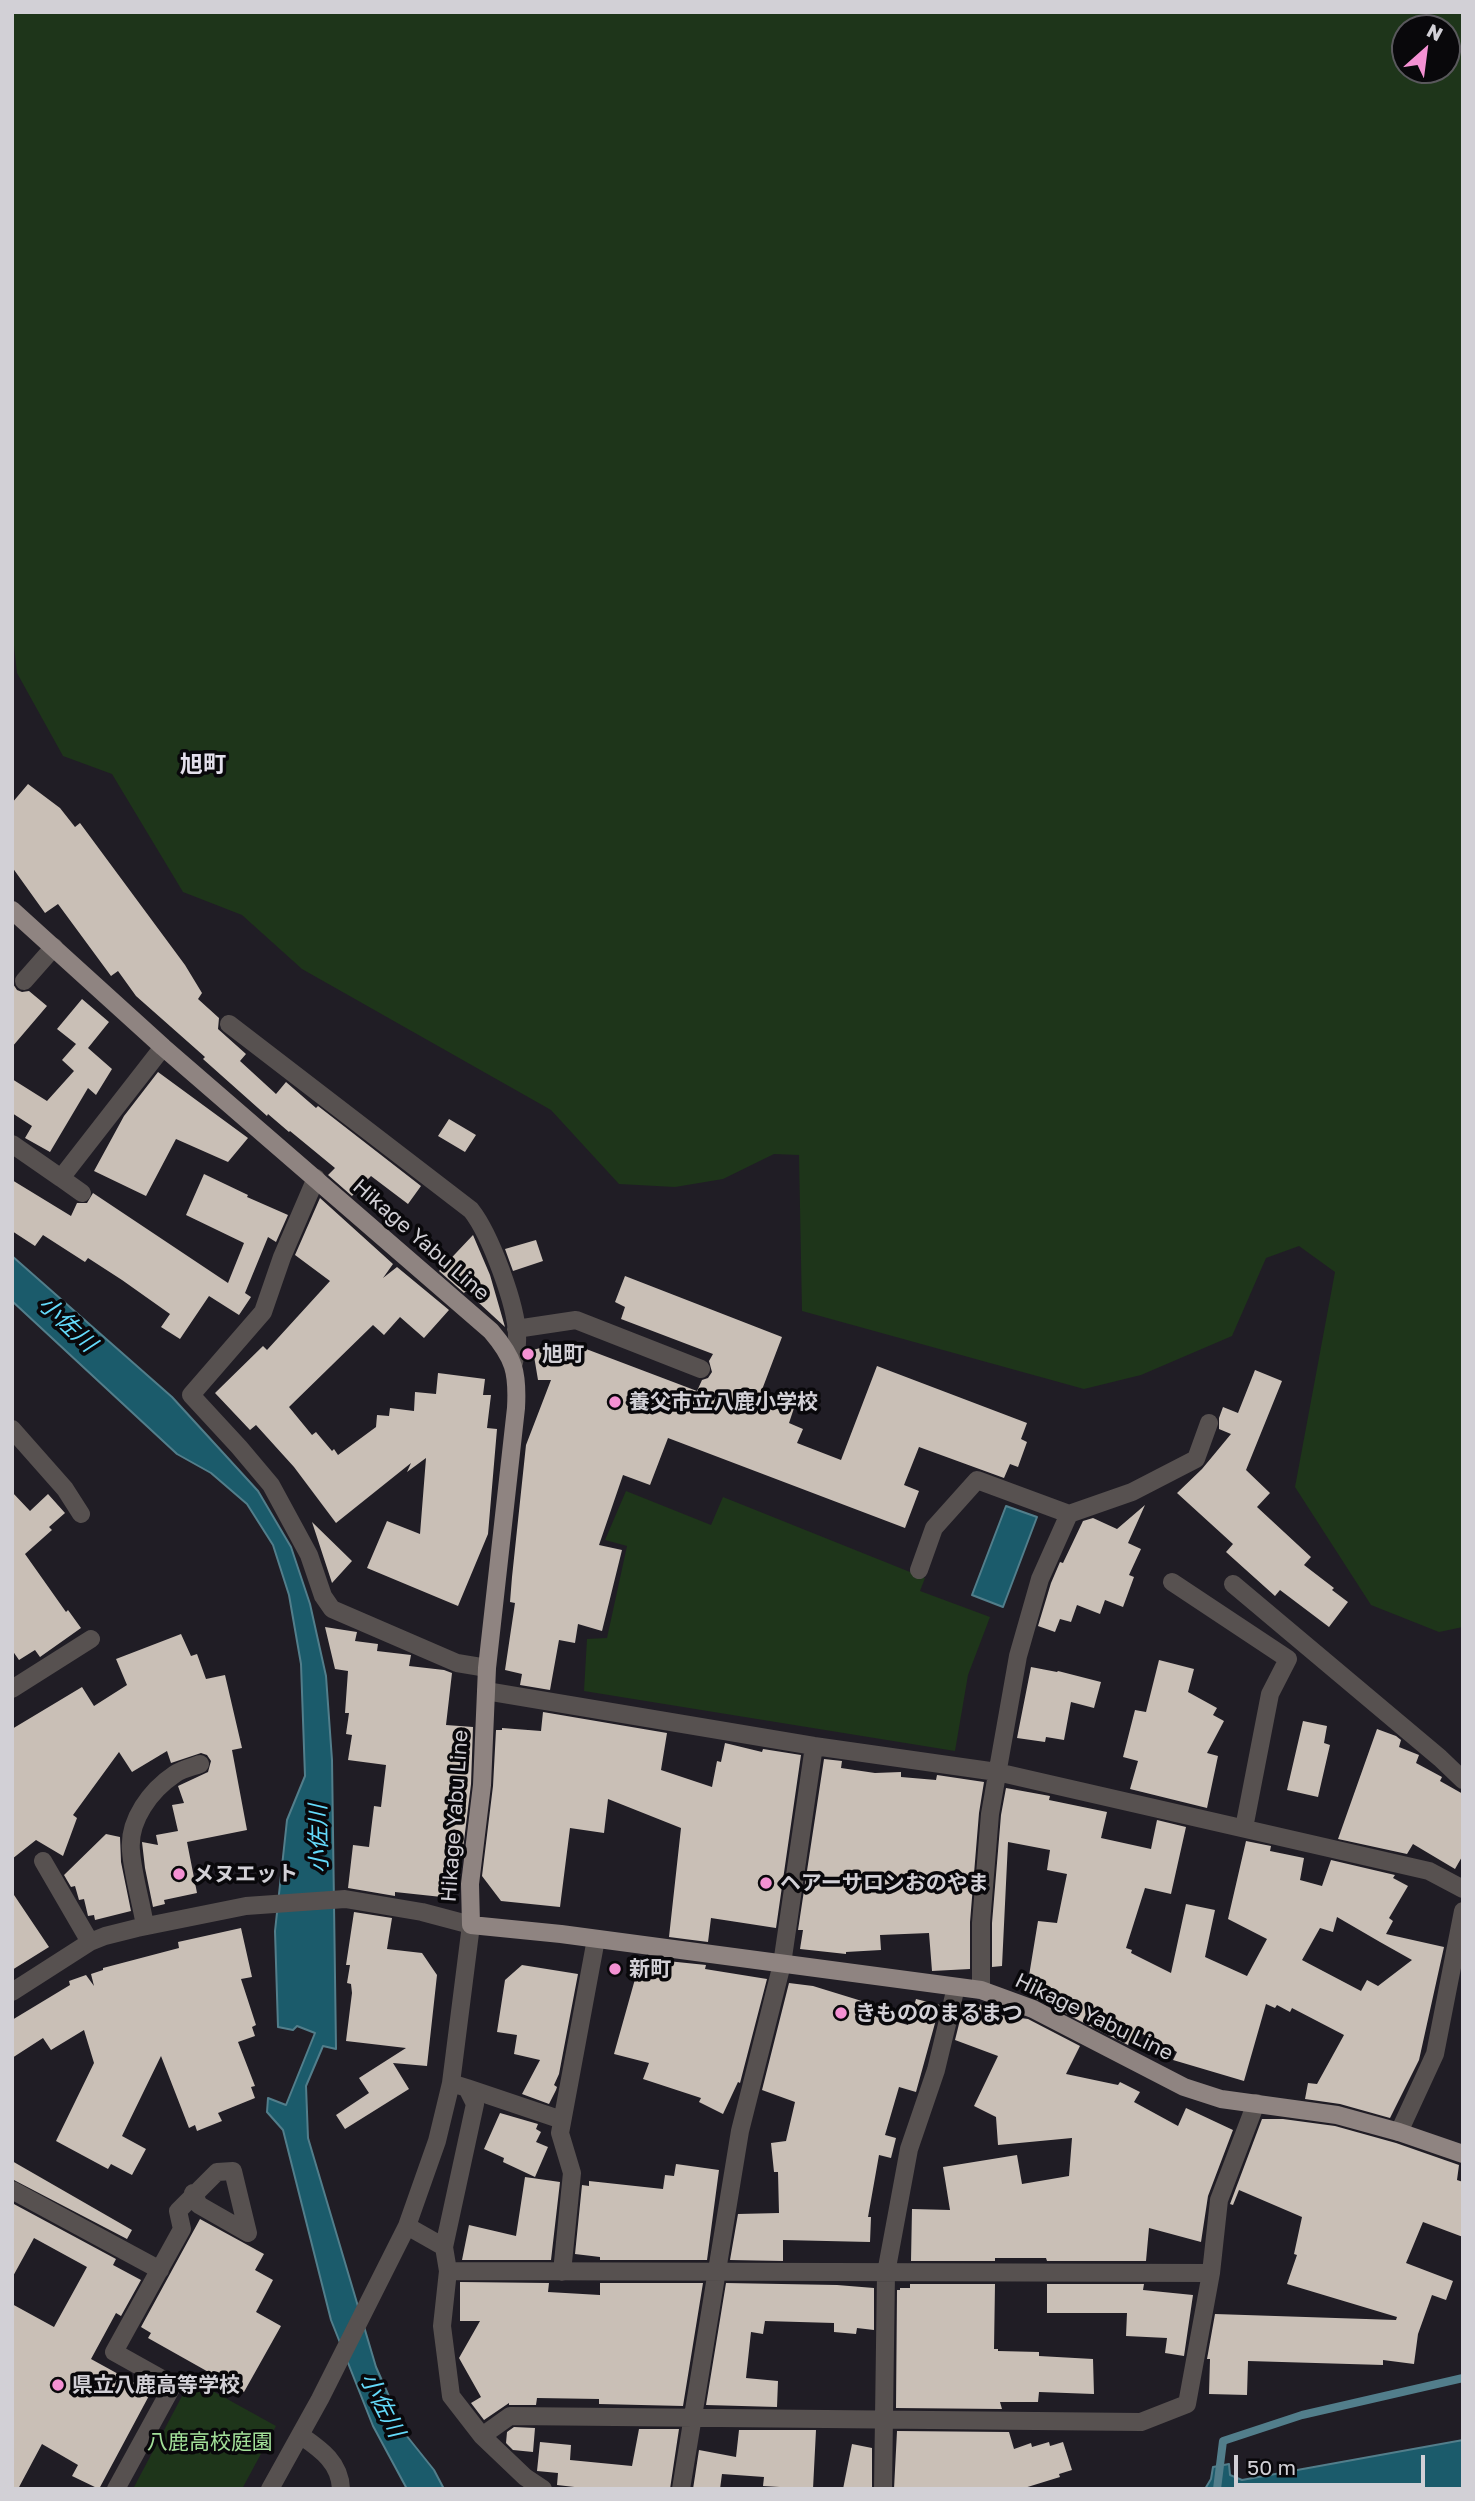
<!DOCTYPE html>
<html>
<head>
<meta charset="utf-8">
<style>
	body { margin:0 }
	#map { position:relative; width:1475px; height:2501px; overflow:hidden; background:#201d25; font-family:"Golos Text",sans-serif }
	canvas { display:block }
	.frame { position:absolute; inset:0; border:14px solid #d2d0d6; pointer-events:none }
	.north { position:absolute; left:1391px; top:14px; width:70px; height:70px; box-sizing:border-box; background:#09080b; border:2px solid #59585c; border-radius:50%; rotate:28deg; font-size:19px; font-weight:700; line-height:28px; text-align:center; color:#d2d0d6 }
	.north::after { content:''; display:block; margin:auto; width:24px; height:32px; background:#f491d3; clip-path:polygon(50% 0,100% 100%,50% 72%,0 100%) }
	.scale { position:absolute; left:1234px; top:2455px; width:191px; height:32px; box-sizing:border-box; border:4px solid #d2d0d6; border-top:0; padding-left:9px; font-size:21px; line-height:24px; white-space:nowrap; color:#d2d0d6; -webkit-text-stroke:5px #09080b; paint-order:stroke }
</style>
</head>
<body>
<div id="map">
<canvas width="1475" height="2501"></canvas>
<div class="frame"></div>
<div class="north">N</div>
<div class="scale">50 m</div>
</div>
<script>
const ctx = document.querySelector('canvas').getContext('2d');
ctx.lineJoin = 'round';
function paint(path, color) { ctx.fillStyle = color; ctx.fill(path, 'evenodd'); }
function stroke(path, color, width, dash) { ctx.strokeStyle = color; ctx.lineWidth = width; ctx.lineCap = dash ? 'butt' : 'round'; ctx.setLineDash(dash || []); ctx.stroke(path); }
function label(font, color, halo, rows, align = 'center') {
  ctx.font = font + ' "Golos Text","Noto Sans JP",sans-serif'; ctx.lineWidth = 7; ctx.setLineDash([]); ctx.textBaseline = 'middle'; ctx.strokeStyle = halo; ctx.fillStyle = color; for (const [text, x, y, turn = 0] of rows) {
    ctx.save(); ctx.translate(x, y); ctx.rotate((+turn || 0) * Math.PI / 180); ctx.textAlign = isNaN(turn) ? turn : align; if (halo) ctx.strokeText(text, 0, 0); ctx.fillText(text, 0, 0); ctx.restore();
  }
}
const green = new Path2D(`
	M 12,12 L 1463,12 L 1463,1627 L 1439,1632 L 1371,1605 L 1295,1487 L 1335,1272 L 1299,1246 L 1266,1258 L 1232,1336 L 1141,1375 L 1084,1389 L 802,1311 L 799,1155 L 774,1154 L 723,1179 L 675,1187 L 619,1184 L 551,1110 L 302,969 L 242,915 L 183,892 L 112,774 L 63,756 L 17,673 L 12,628 ZM 1405,28 L 1447,28 L 1447,70 L 1405,70 Z
	M 626,1491 L 711,1525 L 723,1497 L 925,1578 L 920,1591 L 990,1617 L 968,1675 L 955,1751 L 584,1691 L 587,1639 L 607,1638 L 627,1546 L 605,1540 Z
	M 191,2379 L 276,2426 L 242,2489 L 133,2489 Z`);
const water = new Path2D(`
	M 12,1256 L 172,1397 L 258,1491 L 291,1547 L 310,1604 L 326,1676 L 332,1760 L 336,2049 L 323,2046 L 306,2086 L 308,2138 L 376,2367 L 406,2435 L 434,2470 L 444,2489 L 407,2489 L 373,2426 L 331,2320 L 283,2130 L 267,2112 L 268,2098 L 286,2105 L 315,2033 L 297,2026 L 293,2030 L 278,2027 L 275,1931 L 287,1820 L 305,1776 L 301,1664 L 289,1595 L 273,1545 L 247,1504 L 211,1473 L 177,1454 L 12,1301 Z
	M 1006,1506 L 1037,1517 L 1003,1607 L 972,1595 Z
	M 1463,2440 L 1463,2489 L 1205,2489 L 1211,2479 L 1213,2467 L 1229,2464 L 1230,2475 L 1242,2480 Z`);
const stream = new Path2D(`
	M 1217,2489 L 1223,2441 L 1302,2415 L 1463,2378`);
const building = new Path2D(`
	M 28,784 L 60,808 L 75,827 L 80,823 L 185,965 L 202,993 L 198,999 L 219,1018 L 218,1029 L 246,1054 L 240,1061 L 276,1094 L 286,1082 L 316,1108 L 318,1106 L 421,1186 L 408,1204 L 371,1176 L 352,1196 L 328,1175 L 335,1168 L 290,1131 L 289,1132 L 268,1114 L 267,1116 L 203,1059 L 205,1057 L 136,996 L 118,971 L 111,976 L 58,904 L 45,913 L 12,867 L 12,803 Z
	M 12,976 L 13,984 L 17,990 L 22,992 L 29,991 L 47,1006 L 12,1047 Z
	M 82,999 L 109,1022 L 88,1048 L 112,1069 L 96,1095 L 88,1088 L 50,1152 L 25,1138 L 32,1126 L 12,1113 L 12,1079 L 47,1101 L 74,1071 L 62,1060 L 76,1044 L 57,1029 Z
	M 158,1072 L 248,1138 L 228,1162 L 176,1139 L 146,1196 L 94,1171 L 124,1116 Z
	M 449,1119 L 476,1135 L 465,1152 L 438,1136 Z
	M 204,1174 L 248,1195 L 247,1197 L 288,1215 L 276,1242 L 268,1237 L 245,1293 L 251,1297 L 239,1315 L 209,1296 L 180,1339 L 161,1327 L 170,1314 L 122,1280 L 88,1258 L 85,1262 L 43,1235 L 35,1246 L 12,1231 L 12,1180 L 71,1216 L 77,1203 L 87,1203 L 93,1193 L 228,1283 L 244,1243 L 186,1215 Z
	M 320,1198 L 393,1264 L 383,1278 L 397,1267 L 449,1310 L 424,1338 L 400,1317 L 384,1335 L 373,1325 L 289,1407 L 312,1435 L 316,1432 L 332,1451 L 334,1449 L 338,1455 L 376,1427 L 377,1415 L 389,1416 L 390,1408 L 414,1411 L 415,1392 L 436,1394 L 438,1373 L 485,1379 L 483,1395 L 491,1395 L 487,1428 L 497,1429 L 488,1534 L 458,1606 L 367,1568 L 387,1521 L 420,1534 L 426,1458 L 407,1472 L 411,1463 L 336,1523 L 294,1467 L 256,1425 L 250,1430 L 215,1393 L 263,1346 L 267,1350 L 330,1281 L 295,1255 Z
	M 473,1235 L 490,1275 L 505,1327 L 466,1291 L 464,1293 L 439,1271 Z
	M 536,1240 L 543,1261 L 513,1271 L 505,1249 Z
	M 625,1276 L 782,1337 L 760,1395 L 794,1408 L 789,1423 L 803,1429 L 797,1443 L 841,1460 L 877,1366 L 1027,1423 L 1021,1439 L 1027,1442 L 1018,1467 L 1010,1464 L 1004,1478 L 919,1447 L 904,1485 L 919,1491 L 905,1528 L 668,1438 L 650,1485 L 623,1475 L 599,1545 L 622,1550 L 602,1631 L 578,1624 L 575,1643 L 559,1640 L 550,1690 L 520,1685 L 522,1674 L 505,1670 L 515,1603 L 510,1602 L 512,1577 L 526,1445 L 551,1380 L 538,1380 L 533,1350 L 565,1341 L 697,1391 L 702,1380 L 708,1378 L 712,1372 L 709,1361 L 713,1354 L 621,1319 L 625,1307 L 615,1302 Z
	M 1255,1370 L 1282,1381 L 1246,1470 L 1270,1493 L 1257,1507 L 1311,1557 L 1304,1565 L 1334,1588 L 1332,1590 L 1348,1602 L 1329,1627 L 1280,1590 L 1275,1596 L 1226,1552 L 1233,1544 L 1177,1493 L 1202,1469 L 1231,1434 L 1219,1429 L 1219,1418 L 1223,1407 L 1238,1413 Z
	M 12,1492 L 30,1511 L 48,1494 L 65,1513 L 49,1527 L 52,1530 L 25,1554 L 66,1612 L 68,1610 L 81,1628 L 40,1657 L 35,1650 L 19,1660 L 12,1650 Z
	M 1145,1505 L 1128,1543 L 1141,1549 L 1129,1575 L 1134,1577 L 1123,1607 L 1105,1600 L 1100,1614 L 1077,1605 L 1071,1622 L 1060,1619 L 1055,1632 L 1038,1626 L 1051,1583 L 1060,1562 L 1063,1563 L 1083,1521 L 1093,1518 L 1117,1529 Z
	M 312,1522 L 352,1561 L 332,1583 Z
	M 325,1627 L 357,1632 L 355,1641 L 378,1644 L 377,1651 L 411,1655 L 409,1666 L 444,1670 L 452,1673 L 446,1725 L 473,1727 L 471,1784 L 463,1849 L 458,1843 L 451,1898 L 395,1892 L 395,1896 L 348,1888 L 353,1845 L 369,1847 L 374,1806 L 381,1807 L 386,1765 L 348,1760 L 352,1735 L 346,1734 L 349,1713 L 345,1713 L 348,1671 L 335,1669 Z
	M 181,1634 L 191,1656 L 197,1654 L 206,1679 L 225,1675 L 242,1748 L 232,1750 L 247,1830 L 187,1842 L 197,1893 L 164,1900 L 165,1904 L 153,1907 L 145,1868 L 142,1842 L 158,1845 L 156,1835 L 178,1831 L 172,1805 L 184,1803 L 178,1786 L 208,1772 L 211,1761 L 207,1755 L 201,1753 L 171,1763 L 167,1751 L 132,1772 L 119,1752 L 73,1815 L 77,1818 L 63,1856 L 36,1840 L 12,1859 L 12,1729 L 82,1687 L 94,1706 L 127,1685 L 116,1659 Z
	M 1159,1660 L 1194,1669 L 1188,1692 L 1217,1708 L 1213,1715 L 1224,1721 L 1207,1753 L 1218,1756 L 1207,1808 L 1130,1789 L 1138,1761 L 1123,1757 L 1135,1710 L 1146,1712 Z
	M 1031,1667 L 1057,1672 L 1058,1671 L 1101,1682 L 1094,1708 L 1071,1702 L 1064,1740 L 1046,1737 L 1045,1742 L 1017,1738 Z
	M 543,1712 L 667,1733 L 661,1770 L 712,1787 L 717,1761 L 721,1762 L 725,1743 L 762,1752 L 763,1749 L 801,1755 L 776,1928 L 711,1918 L 708,1942 L 669,1937 L 681,1828 L 608,1799 L 604,1833 L 570,1828 L 560,1907 L 501,1901 L 482,1876 L 493,1786 L 496,1730 L 502,1730 L 502,1728 L 541,1731 Z
	M 1303,1721 L 1327,1726 L 1324,1743 L 1330,1745 L 1318,1797 L 1287,1790 Z
	M 1377,1729 L 1396,1736 L 1401,1740 L 1399,1747 L 1419,1755 L 1416,1763 L 1442,1777 L 1440,1781 L 1463,1794 L 1463,1855 L 1455,1869 L 1413,1844 L 1407,1854 L 1338,1839 Z
	M 824,1759 L 842,1761 L 841,1768 L 875,1773 L 901,1772 L 901,1777 L 936,1780 L 937,1775 L 984,1782 L 979,1813 L 970,1922 L 970,1969 L 932,1971 L 929,1933 L 880,1935 L 881,1950 L 846,1952 L 846,1954 L 800,1949 L 803,1930 L 798,1930 Z
	M 1006,1788 L 1050,1796 L 1049,1800 L 1107,1812 L 1101,1838 L 1151,1849 L 1157,1820 L 1186,1827 L 1171,1894 L 1145,1888 L 1126,1948 L 1132,1950 L 1131,1953 L 1171,1973 L 1186,1904 L 1215,1910 L 1205,1957 L 1247,1976 L 1267,1939 L 1228,1919 L 1246,1841 L 1271,1846 L 1270,1851 L 1304,1858 L 1300,1880 L 1322,1886 L 1331,1860 L 1395,1875 L 1393,1878 L 1408,1886 L 1389,1918 L 1393,1921 L 1386,1934 L 1444,1947 L 1419,2060 L 1390,2118 L 1340,2104 L 1305,2099 L 1308,2083 L 1317,2084 L 1344,2035 L 1292,2008 L 1290,2012 L 1277,2005 L 1275,2008 L 1266,2004 L 1244,2081 L 1173,2060 L 1177,2052 L 1135,2030 L 1128,2045 L 1026,1994 L 1038,1921 L 1057,1923 L 1067,1874 L 1047,1870 L 1050,1850 L 1008,1842 L 1002,1966 L 992,1967 L 992,1923 L 1001,1815 ZM 1337,1917 L 1380,1942 L 1412,1960 L 1378,1986 L 1367,1980 L 1361,1991 L 1302,1960 L 1320,1928 L 1333,1932 Z
	M 106,1834 L 120,1837 L 121,1862 L 131,1911 L 95,1920 L 94,1915 L 88,1916 L 84,1899 L 79,1900 L 75,1886 L 71,1887 L 64,1875 Z
	M 12,1892 L 49,1947 L 12,1970 Z
	M 354,1912 L 392,1918 L 387,1949 L 422,1953 L 437,1975 L 427,2066 L 393,2063 L 409,2089 L 345,2129 L 336,2115 L 369,2093 L 359,2078 L 406,2048 L 346,2041 L 352,1993 L 351,1984 L 347,1983 L 350,1965 L 346,1965 Z
	M 241,1928 L 252,1977 L 241,1979 L 256,2025 L 252,2027 L 255,2036 L 238,2042 L 255,2086 L 251,2087 L 255,2098 L 218,2113 L 222,2121 L 197,2131 L 195,2125 L 189,2128 L 161,2056 L 122,2136 L 146,2149 L 132,2175 L 111,2164 L 108,2169 L 56,2141 L 94,2063 L 84,2030 L 51,2050 L 43,2038 L 12,2058 L 12,2020 L 70,1985 L 69,1981 L 86,1975 L 94,1986 L 91,1974 L 103,1970 L 103,1968 L 179,1948 L 178,1942 Z
	M 648,1959 L 706,1965 L 705,1969 L 767,1979 L 740,2083 L 738,2082 L 723,2114 L 699,2102 L 701,2098 L 643,2079 L 649,2063 L 614,2054 L 637,1972 L 645,1974 Z
	M 522,1965 L 578,1974 L 559,2074 L 554,2085 L 557,2087 L 556,2090 L 549,2104 L 522,2094 L 540,2060 L 514,2054 L 517,2035 L 497,2032 L 505,1980 Z
	M 789,1983 L 813,1986 L 865,2002 L 862,2012 L 908,2025 L 916,1999 L 940,2005 L 916,2092 L 899,2087 L 885,2135 L 896,2138 L 891,2158 L 879,2155 L 868,2217 L 871,2217 L 870,2242 L 783,2240 L 783,2261 L 730,2260 L 738,2214 L 779,2213 L 778,2172 L 774,2172 L 771,2143 L 786,2141 L 795,2102 L 762,2090 Z
	M 974,2002 L 999,2012 L 999,2015 L 1028,2019 L 1080,2046 L 1066,2074 L 1118,2085 L 1120,2082 L 1140,2092 L 1134,2102 L 1178,2126 L 1186,2108 L 1233,2130 L 1208,2196 L 1201,2242 L 1149,2228 L 1146,2261 L 1047,2261 L 1046,2258 L 995,2258 L 995,2261 L 911,2261 L 912,2209 L 950,2210 L 943,2167 L 1017,2155 L 1022,2184 L 1069,2176 L 1072,2138 L 998,2145 L 996,2117 L 974,2106 L 998,2056 L 955,2040 L 962,2012 L 969,2014 Z
	M 500,2113 L 538,2124 L 536,2129 L 541,2132 L 536,2142 L 548,2147 L 535,2177 L 503,2162 L 504,2158 L 484,2149 Z
	M 1262,2119 L 1283,2119 L 1335,2126 L 1396,2143 L 1459,2165 L 1457,2180 L 1463,2182 L 1463,2237 L 1423,2222 L 1406,2263 L 1453,2281 L 1446,2300 L 1432,2295 L 1418,2334 L 1414,2364 L 1383,2360 L 1383,2365 L 1248,2361 L 1247,2395 L 1209,2394 L 1210,2359 L 1207,2359 L 1215,2314 L 1396,2320 L 1397,2317 L 1287,2284 L 1297,2255 L 1294,2254 L 1302,2217 L 1239,2190 L 1233,2205 L 1230,2204 Z
	M 12,2161 L 132,2230 L 127,2239 L 12,2179 Z
	M 676,2164 L 719,2170 L 707,2260 L 600,2260 L 600,2257 L 575,2254 L 582,2185 L 589,2186 L 589,2181 L 663,2189 L 665,2175 L 674,2176 Z
	M 525,2177 L 560,2182 L 551,2260 L 462,2260 L 469,2225 L 516,2236 Z
	M 12,2203 L 116,2259 L 113,2265 L 141,2280 L 121,2316 L 116,2313 L 91,2359 L 151,2392 L 99,2489 L 72,2476 L 78,2465 L 42,2444 L 18,2489 L 12,2489 L 12,2304 L 54,2327 L 87,2267 L 34,2238 L 12,2278 Z
	M 200,2219 L 264,2254 L 255,2270 L 273,2280 L 256,2312 L 281,2326 L 244,2392 L 148,2338 L 151,2333 L 141,2327 Z
	M 460,2282 L 549,2283 L 548,2292 L 600,2295 L 600,2283 L 703,2283 L 683,2406 L 599,2404 L 599,2399 L 537,2398 L 536,2405 L 509,2405 L 509,2403 L 484,2420 L 471,2403 L 481,2397 L 459,2358 L 480,2321 L 460,2321 Z
	M 726,2283 L 837,2285 L 874,2288 L 874,2330 L 857,2328 L 856,2334 L 834,2332 L 834,2323 L 765,2321 L 763,2334 L 751,2332 L 746,2378 L 778,2381 L 777,2407 L 706,2405 Z
	M 910,2284 L 995,2284 L 994,2349 L 998,2349 L 998,2351 L 1039,2352 L 1039,2356 L 1093,2359 L 1094,2394 L 1039,2392 L 1038,2402 L 1000,2402 L 1002,2409 L 896,2408 L 897,2290 L 900,2290 L 900,2288 L 910,2288 Z
	M 1047,2284 L 1144,2284 L 1143,2290 L 1193,2295 L 1184,2356 L 1165,2353 L 1167,2338 L 1126,2336 L 1127,2313 L 1047,2313 Z
	M 514,2427 L 535,2428 L 533,2452 L 513,2450 L 506,2443 L 507,2432 Z
	M 639,2429 L 679,2429 L 670,2489 L 592,2489 L 557,2485 L 558,2473 L 537,2471 L 540,2442 L 571,2445 L 570,2460 L 632,2466 Z
	M 739,2430 L 816,2430 L 813,2489 L 763,2486 L 764,2477 L 722,2474 L 720,2489 L 693,2489 L 699,2450 L 736,2457 Z
	M 897,2431 L 1009,2432 L 1014,2449 L 1031,2443 L 1032,2447 L 1049,2442 L 1050,2446 L 1063,2442 L 1072,2470 L 1059,2474 L 1060,2477 L 1021,2489 L 894,2489 Z
	M 852,2444 L 872,2448 L 872,2489 L 843,2489 Z`);
const minor = new Path2D(`
	M 24,981 L 54,947
	M 229,1024 L 471,1210 C 490,1234 517,1306 517,1336 C 518,1345 515,1355 514,1363
	M 12,1144 L 61,1178 L 163,1047
	M 61,1178 L 82,1193
	M 316,1178 L 282,1257 L 263,1312 L 191,1395 L 239,1447 L 271,1485 L 309,1555 L 323,1596 L 332,1609 L 457,1663 L 487,1668
	M 516,1329 L 576,1320 L 701,1369
	M 12,1429 L 65,1489 L 81,1514
	M 919,1570 L 934,1528 L 977,1480 L 1069,1514
	M 1172,1582 L 1288,1659 L 1270,1694 L 1244,1828
	M 1233,1584 L 1440,1758 L 1463,1780
	M 12,1689 L 91,1639
	M 486,1691 L 814,1746 L 997,1772 L 1429,1871 L 1463,1889
	M 43,1861 L 90,1942
	M 145,1926 C 141,1901 133,1876 131,1851 C 128,1820 151,1790 175,1774 C 182,1769 192,1767 200,1764
	M 981,1990 L 981,1923 L 990,1814 L 1018,1656 L 1040,1579 L 1069,1514 L 1132,1492 L 1196,1459 L 1209,1423
	M 12,1992 L 90,1942 L 105,1936 L 137,1928 L 246,1906 L 345,1899 L 422,1912 L 471,1925 L 451,2083 L 437,2141 L 407,2226 L 320,2399 L 270,2489
	M 467,2088 L 562,2120
	M 1399,2132 L 1435,2054 L 1463,1911
	M 12,2190 L 160,2270
	M 407,2226 L 444,2247 L 448,2271 L 1211,2273
	M 444,2247 L 475,2104 L 467,2088 L 451,2083
	M 448,2271 L 442,2326 L 451,2396 L 482,2436 L 525,2477 L 543,2489
	M 562,2272 L 572,2173 L 560,2133 L 596,1939
	M 300,2435 C 320,2449 340,2462 341,2489
	M 482,2436 L 510,2416 L 1141,2422 L 1187,2404 L 1211,2273 L 1219,2200 L 1256,2103
	M 116,2489 L 173,2385 L 114,2352 L 182,2229 L 178,2211 L 217,2172 L 233,2171 L 248,2233 L 199,2205 L 193,2193
	M 681,2489 L 740,2131 L 782,1964 L 814,1746
	M 883,2489 L 886,2273 L 909,2149 L 936,2070 L 956,1987`);
const major = new Path2D(`
	M 12,910 L 163,1047 L 491,1331 C 514,1358 518,1372 516,1408 L 487,1668 L 482,1785 L 470,1884 L 471,1925 L 561,1934 L 981,1990 L 1033,2009 L 1184,2087 L 1221,2099 L 1337,2115 L 1399,2132 L 1463,2154`);
const markers = [
	[528,1354,7,"#f491d3"],
	[615,1402,7,"#f491d3"],
	[179,1874,7,"#f491d3"],
	[766,1883,7,"#f491d3"],
	[615,1969,7,"#f491d3"],
	[841,2013,7,"#f491d3"],
	[58,2385,7,"#f491d3"]
];
const streetNames = [
	["Hikage Yabu Line",421,1240,41],
	["Hikage Yabu Line",455,1816,-86],
	["Hikage Yabu Line",1094,2017,26]
];
const poiNames = [
	["旭町",542,1354],
	["養父市立八鹿小学校",629,1402],
	["メヌエット",193,1874],
	["ヘアーサロンおのやま",780,1883],
	["新町",629,1969],
	["きもののまるまつ",855,2013],
	["県立八鹿高等学校",72,2385]
];
const parkNames = [
	["八鹿高校庭園",210,2442]
];
const neighbourhoodNames = [
	["旭町",203,765]
];
const waterNames = [
	["小佐川",67,1324,43],
	["小佐川",319,1839,-91],
	["小佐川",382,2405,63]
];
paint(green, '#1e351a');
paint(water, '#1b5b6b');
stroke(water, '#527e8b', 2);
stroke(stream, '#527e8b', 8);
paint(building, '#c9bfb6');
stroke(minor, '#575150', 18);
stroke(major, '#8f8481', 18);
for (const [x, y, r, color] of markers) { const dot = new Path2D(); dot.arc(x, y, r, 0, 2 * Math.PI); ctx.fillStyle = color; ctx.fill(dot); stroke(dot, '#09080b', 2.5); }
label('21px', '#d2d0d6', '#09080b', streetNames);
label('bold 21px', '#d2d0d6', '#09080b', poiNames, 'left');
label('21px', '#a3e099', '#09080b', parkNames);
label('bold 23px', '#e4e0ec', '#09080b', neighbourhoodNames);
label('italic 23px', '#64dbfb', '#09080b', waterNames);
</script>
</body>
</html>
